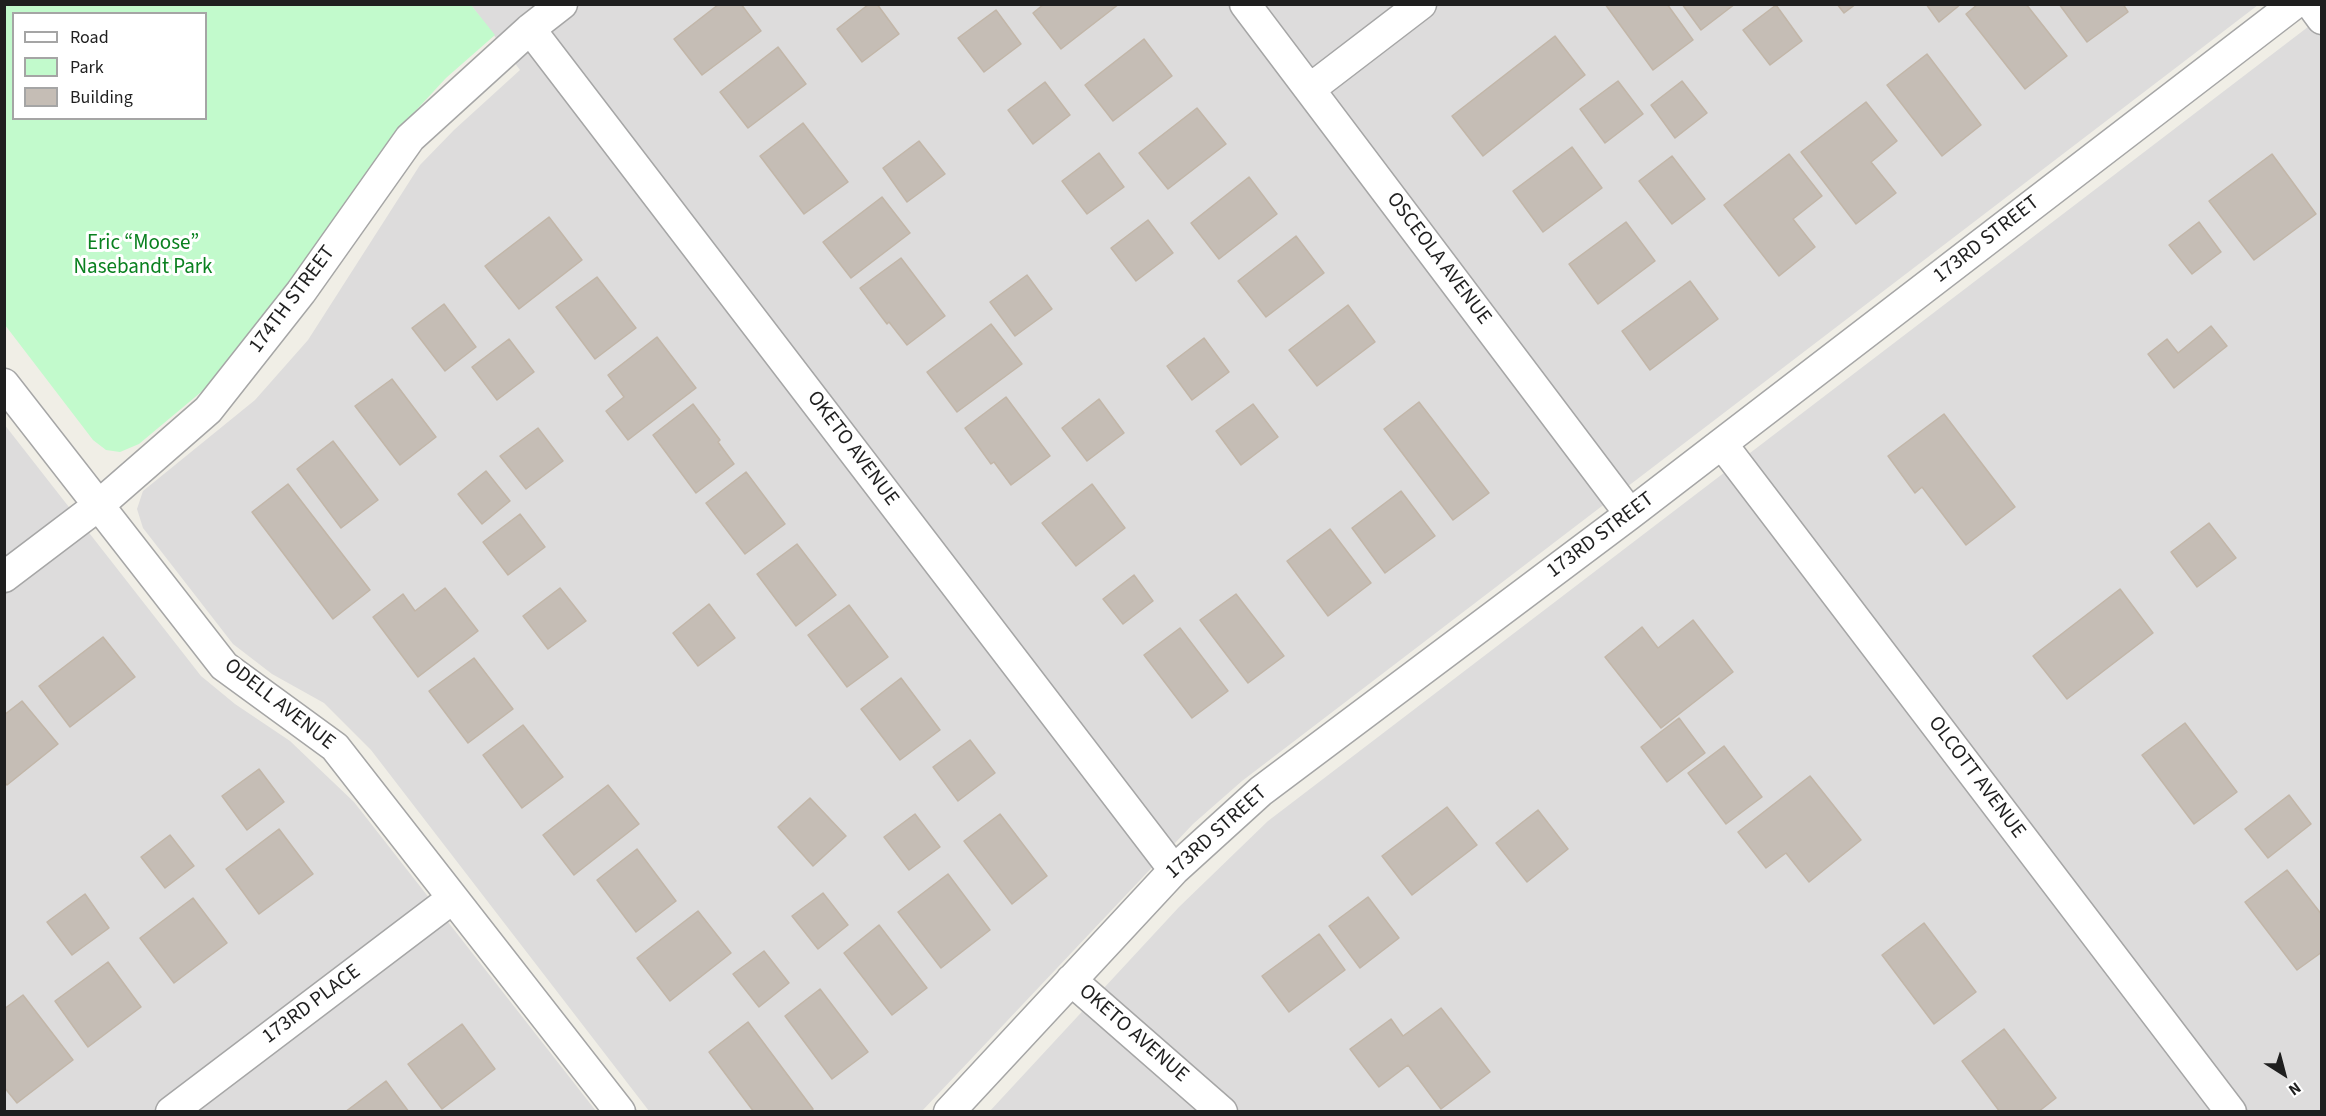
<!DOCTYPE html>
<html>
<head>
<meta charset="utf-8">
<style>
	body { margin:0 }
	#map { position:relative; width:2326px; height:1116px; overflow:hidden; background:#f0eee6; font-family:"Source Sans 3",sans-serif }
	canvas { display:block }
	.frame { position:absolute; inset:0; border:6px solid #1f1f1f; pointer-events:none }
	.legend { position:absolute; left:12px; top:12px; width:195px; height:108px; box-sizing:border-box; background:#fff; border:2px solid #a5a5a5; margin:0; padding:8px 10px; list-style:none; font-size:18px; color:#1f1f1f }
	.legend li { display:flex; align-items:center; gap:12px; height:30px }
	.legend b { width:30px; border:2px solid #a5a5a5 }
	.north { position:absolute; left:2254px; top:1044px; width:60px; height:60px; -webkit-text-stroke:4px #fff; paint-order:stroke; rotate:144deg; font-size:16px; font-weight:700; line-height:24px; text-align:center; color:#1f1f1f }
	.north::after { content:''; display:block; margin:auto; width:21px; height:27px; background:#1f1f1f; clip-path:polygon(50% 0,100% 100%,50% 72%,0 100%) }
</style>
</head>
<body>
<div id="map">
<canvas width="2326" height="1116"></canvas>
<div class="frame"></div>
<ul class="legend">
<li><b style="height:8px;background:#fff"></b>Road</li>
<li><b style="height:16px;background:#c2facc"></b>Park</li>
<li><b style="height:16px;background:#c5bdb5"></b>Building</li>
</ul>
<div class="north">N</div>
</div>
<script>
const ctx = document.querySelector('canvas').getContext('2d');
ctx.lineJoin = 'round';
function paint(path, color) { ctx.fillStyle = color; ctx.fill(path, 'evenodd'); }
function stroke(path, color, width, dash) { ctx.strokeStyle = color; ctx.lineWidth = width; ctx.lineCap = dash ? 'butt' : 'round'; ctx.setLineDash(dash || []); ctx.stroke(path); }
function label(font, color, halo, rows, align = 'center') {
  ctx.font = font + ' "Source Sans 3",sans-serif'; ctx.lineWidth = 6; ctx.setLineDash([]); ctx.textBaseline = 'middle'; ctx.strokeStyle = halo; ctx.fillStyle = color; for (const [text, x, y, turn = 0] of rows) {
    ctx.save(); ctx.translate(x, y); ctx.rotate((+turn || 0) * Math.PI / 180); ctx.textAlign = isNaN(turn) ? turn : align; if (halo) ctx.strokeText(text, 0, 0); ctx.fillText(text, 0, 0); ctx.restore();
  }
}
const residential = new Path2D(`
	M 471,5 L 2258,5 L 1242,781 L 1193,824 L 922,1111 L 649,1111 L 371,750 L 324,703 L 272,674 L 233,644 L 143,528 L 137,509 L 143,491 L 255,400 L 308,340 L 420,165 L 454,130 L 520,70 Z
	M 2321,17 L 2321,1111 L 989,1112 L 1179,907 L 1268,821 Z
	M 4,424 L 201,676 L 235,704 L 290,741 L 354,802 L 596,1111 L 5,1111 Z`);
const park = new Path2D(`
	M 5,5 L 471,5 L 495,35 L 446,78 L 397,131 L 231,367 L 139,444 L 120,452 L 106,450 L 93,440 L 5,325 ZM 14,14 L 206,14 L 206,118 L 14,118 Z`);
const building = new Path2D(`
	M 719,4 L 741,4 L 761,31 L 702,75 L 674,39 Z
	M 869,4 L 877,4 L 899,34 L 862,62 L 837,29 Z
	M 1044,4 L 1119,4 L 1061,49 L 1033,13 Z
	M 1605,4 L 1667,4 L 1693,40 L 1653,70 Z
	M 1682,4 L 1735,4 L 1701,30 Z
	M 1837,4 L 1856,4 L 1844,13 Z
	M 1926,4 L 1961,4 L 1939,22 Z
	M 1978,4 L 2026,4 L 2067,56 L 2025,89 L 1966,14 Z
	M 2059,4 L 2123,4 L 2128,12 L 2087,42 Z
	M 1776,5 L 1802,41 L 1770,65 L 1743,30 Z
	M 996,10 L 1021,44 L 984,72 L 958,38 Z
	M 1555,36 L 1585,75 L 1483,156 L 1452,116 Z
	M 1144,39 L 1172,76 L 1113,121 L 1085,85 Z
	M 778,47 L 806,84 L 748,128 L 720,92 Z
	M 1927,54 L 1981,125 L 1942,156 L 1887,85 Z
	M 1618,81 L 1643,114 L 1605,143 L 1580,109 Z
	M 1682,81 L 1707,113 L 1675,138 L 1651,105 Z
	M 1045,82 L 1070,115 L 1033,144 L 1008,110 Z
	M 1866,102 L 1897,141 L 1871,162 L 1896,193 L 1856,224 L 1801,152 Z
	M 1197,108 L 1226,144 L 1168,189 L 1139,153 Z
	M 803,123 L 848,182 L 804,214 L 760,156 Z
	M 919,141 L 945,174 L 907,202 L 883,168 Z
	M 1572,147 L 1602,188 L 1543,232 L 1513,191 Z
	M 1099,153 L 1124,187 L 1087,214 L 1062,181 Z
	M 1789,154 L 1822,196 L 1793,219 L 1815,247 L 1779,276 L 1724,205 Z
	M 2272,154 L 2316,214 L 2254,260 L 2209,201 Z
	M 1672,156 L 1705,199 L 1672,224 L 1639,181 Z
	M 1249,177 L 1277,214 L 1219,259 L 1191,223 Z
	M 882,197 L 910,233 L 851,278 L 823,242 Z
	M 549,217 L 582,260 L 519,309 L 485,266 Z
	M 1148,220 L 1173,253 L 1136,281 L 1111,248 Z
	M 1626,222 L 1655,261 L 1598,304 L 1569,264 Z
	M 2199,222 L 2221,252 L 2192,274 L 2169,245 Z
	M 1296,236 L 1324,273 L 1266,317 L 1238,281 Z
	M 901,258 L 945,316 L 907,345 L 889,322 L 887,324 L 860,288 Z
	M 1027,275 L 1052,309 L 1015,336 L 990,302 Z
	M 597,277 L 636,328 L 595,359 L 556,307 Z
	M 1690,281 L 1718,319 L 1650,370 L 1622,331 Z
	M 444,304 L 476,347 L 445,371 L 412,328 Z
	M 1348,305 L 1375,342 L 1317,386 L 1289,350 Z
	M 991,324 L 1022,364 L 957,412 L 927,372 Z
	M 2211,326 L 2227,346 L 2174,388 L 2148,354 L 2167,339 L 2178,353 Z
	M 657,337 L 696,388 L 628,440 L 606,411 L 624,397 L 608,375 Z
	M 1204,338 L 1229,372 L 1192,400 L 1167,366 Z
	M 509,339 L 534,372 L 497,400 L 472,367 Z
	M 392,379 L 436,437 L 400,465 L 355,406 Z
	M 1006,397 L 1050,456 L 1011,485 L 994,462 L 991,464 L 965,428 Z
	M 1099,399 L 1124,433 L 1087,461 L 1062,428 Z
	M 1419,402 L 1489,493 L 1453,520 L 1384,429 Z
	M 693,404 L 720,440 L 718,442 L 734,464 L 696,493 L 653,435 Z
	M 1253,404 L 1278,437 L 1241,465 L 1216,431 Z
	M 1944,414 L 2015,507 L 1966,545 L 1922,487 L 1915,493 L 1888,456 Z
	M 538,428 L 563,461 L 526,489 L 500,456 Z
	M 333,441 L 378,500 L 341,528 L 297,469 Z
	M 486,471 L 510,501 L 482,524 L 458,494 Z
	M 746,472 L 785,524 L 745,554 L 706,503 Z
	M 288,484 L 370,590 L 333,619 L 252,512 Z
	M 1092,484 L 1125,528 L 1076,566 L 1042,523 Z
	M 1401,491 L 1435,536 L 1385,573 L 1352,528 Z
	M 520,514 L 545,547 L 508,575 L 483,542 Z
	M 2209,523 L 2236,558 L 2197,587 L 2171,552 Z
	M 1330,529 L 1371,583 L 1328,616 L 1287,561 Z
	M 797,544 L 836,595 L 796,626 L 757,574 Z
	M 1134,575 L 1153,601 L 1123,624 L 1103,599 Z
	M 445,588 L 478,631 L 418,677 L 373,617 L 403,594 L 415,611 Z
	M 560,588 L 586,621 L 548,649 L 523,616 Z
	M 2120,589 L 2153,633 L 2067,699 L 2033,656 Z
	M 1236,594 L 1284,656 L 1248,683 L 1200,620 Z
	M 709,604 L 735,638 L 698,666 L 673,633 Z
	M 849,605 L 888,657 L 847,687 L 808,635 Z
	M 1693,620 L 1733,672 L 1661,728 L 1605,657 L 1642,627 L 1658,648 Z
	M 1180,628 L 1228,691 L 1192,718 L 1144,655 Z
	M 103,637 L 135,677 L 70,727 L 39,686 Z
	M 474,658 L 513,709 L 468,743 L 429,691 Z
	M 901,678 L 940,730 L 900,760 L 861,709 Z
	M 22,701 L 58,744 L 7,785 L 4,782 L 4,715 Z
	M 1679,718 L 1705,753 L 1667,782 L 1641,747 Z
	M 2185,723 L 2237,792 L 2194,824 L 2142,755 Z
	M 523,725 L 563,777 L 522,808 L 483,755 Z
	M 970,740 L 995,773 L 958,801 L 933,767 Z
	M 1724,746 L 1762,797 L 1726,824 L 1688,773 Z
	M 259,769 L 284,802 L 247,830 L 222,796 Z
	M 1810,776 L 1861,840 L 1809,882 L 1786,853 L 1766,868 L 1738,832 Z
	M 608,785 L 639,824 L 574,875 L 543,835 Z
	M 2289,795 L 2311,824 L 2268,858 L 2245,829 Z
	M 810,798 L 846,836 L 813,866 L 778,827 Z
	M 1447,807 L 1477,845 L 1412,895 L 1382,856 Z
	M 1538,810 L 1568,849 L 1527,882 L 1496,843 Z
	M 915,814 L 940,847 L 909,870 L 884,837 Z
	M 1000,814 L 1047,876 L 1012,904 L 964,841 Z
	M 279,829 L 313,874 L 259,914 L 226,869 Z
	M 170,835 L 194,866 L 165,888 L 141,857 Z
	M 637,849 L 676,901 L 636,932 L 597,880 Z
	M 2287,870 L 2322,915 L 2322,952 L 2297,970 L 2245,902 Z
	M 948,874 L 990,930 L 941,968 L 898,912 Z
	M 823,893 L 848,925 L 818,949 L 792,916 Z
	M 85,894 L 109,928 L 72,955 L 47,922 Z
	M 1368,897 L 1399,938 L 1360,968 L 1329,926 Z
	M 193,898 L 227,943 L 174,983 L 140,938 Z
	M 698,911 L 731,953 L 670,1001 L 637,958 Z
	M 1924,923 L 1976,992 L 1934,1024 L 1882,955 Z
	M 879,925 L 927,988 L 892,1015 L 844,953 Z
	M 1319,934 L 1345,970 L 1289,1012 L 1262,976 Z
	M 764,951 L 789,983 L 759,1007 L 733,974 Z
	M 108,962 L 141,1007 L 88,1047 L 55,1001 Z
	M 820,989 L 868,1052 L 832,1079 L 785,1016 Z
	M 23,995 L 73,1060 L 17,1103 L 4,1087 L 4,1009 Z
	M 1441,1008 L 1490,1072 L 1441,1109 L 1408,1065 L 1379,1087 L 1350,1049 L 1391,1019 L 1403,1036 Z
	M 748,1022 L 813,1109 L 811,1112 L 754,1112 L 709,1052 Z
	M 462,1024 L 495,1069 L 442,1109 L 408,1064 Z
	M 2004,1029 L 2056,1098 L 2038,1112 L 2000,1112 L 1962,1061 Z
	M 386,1081 L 409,1112 L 345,1112 Z`);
const street = new Path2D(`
	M 1245,4 L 1630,514
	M 2311,4 L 2322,19
	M 530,29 L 1174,870
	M 1310,89 L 1421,4
	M 4,384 L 224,666 L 335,747 L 620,1112
	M 1722,444 L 2231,1112
	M 4,577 L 99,505 L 208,410 L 301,292 L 410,138 L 530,29 L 562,4
	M 1071,980 L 1222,1112
	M 171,1112 L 453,898
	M 949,1112 L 1174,870 L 1261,791 L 1630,514 L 2294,4`);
const streetNames = [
	["173RD STREET",1987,240,-38],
	["OSCEOLA AVENUE",1438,259,53],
	["174TH STREET",293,300,-53],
	["OKETO AVENUE",852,449,53],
	["173RD STREET",1601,536,-37],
	["ODELL AVENUE",279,705,38],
	["OLCOTT AVENUE",1976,778,53],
	["173RD STREET",1217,833,-42],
	["173RD PLACE",312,1005,-37],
	["OKETO AVENUE",1133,1034,41]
];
const parkNames = [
	["Eric “Moose”",143,244],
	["Nasebandt Park",143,268]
];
paint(residential, '#dddcdc');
paint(park, '#c2facc');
paint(building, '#c5bdb5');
stroke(building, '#c2b6a8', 1.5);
stroke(street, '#a6a6a6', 33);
stroke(street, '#fff', 30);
label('21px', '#1f1f1f', '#fff', streetNames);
label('21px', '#0a8120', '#fff', parkNames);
</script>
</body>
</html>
